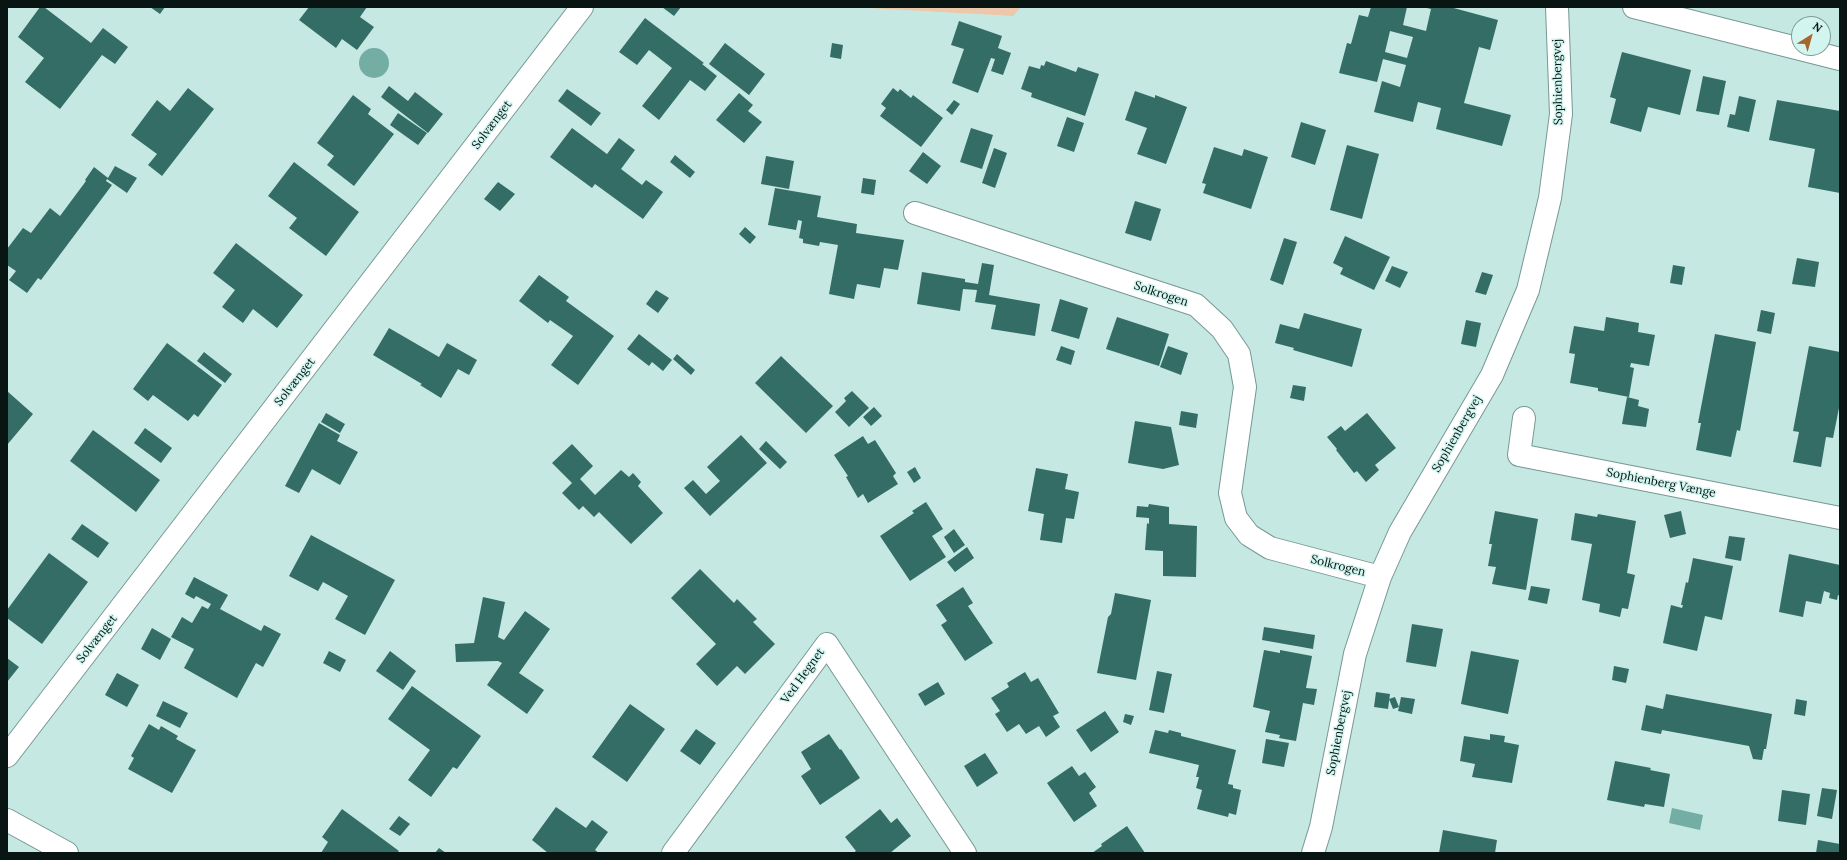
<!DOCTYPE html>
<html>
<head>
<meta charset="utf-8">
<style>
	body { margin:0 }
	#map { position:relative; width:1847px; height:860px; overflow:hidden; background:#c5e8e3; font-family:Lora,serif }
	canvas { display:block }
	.frame { position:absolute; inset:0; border:8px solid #081513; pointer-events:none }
	.north { position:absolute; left:1791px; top:16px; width:40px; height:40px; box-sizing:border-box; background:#d2f5f0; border:1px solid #819b98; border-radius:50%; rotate:37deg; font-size:11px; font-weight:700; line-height:16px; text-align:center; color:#081513 }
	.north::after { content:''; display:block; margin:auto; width:14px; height:18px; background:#a5672c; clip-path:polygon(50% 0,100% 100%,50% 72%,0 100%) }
</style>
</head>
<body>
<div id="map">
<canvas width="1847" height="860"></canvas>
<div class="frame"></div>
<div class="north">N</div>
</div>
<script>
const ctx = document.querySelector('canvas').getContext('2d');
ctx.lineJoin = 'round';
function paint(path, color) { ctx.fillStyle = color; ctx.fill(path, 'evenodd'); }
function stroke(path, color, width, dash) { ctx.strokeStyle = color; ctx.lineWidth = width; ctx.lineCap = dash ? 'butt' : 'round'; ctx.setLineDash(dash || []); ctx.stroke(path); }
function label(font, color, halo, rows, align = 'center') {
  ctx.font = font + ' Lora,serif'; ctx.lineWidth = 3; ctx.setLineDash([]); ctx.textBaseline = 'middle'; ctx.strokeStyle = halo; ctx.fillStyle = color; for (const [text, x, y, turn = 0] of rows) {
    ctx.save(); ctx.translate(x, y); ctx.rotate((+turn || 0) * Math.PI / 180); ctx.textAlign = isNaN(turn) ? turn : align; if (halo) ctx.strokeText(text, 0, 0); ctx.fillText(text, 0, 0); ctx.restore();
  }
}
const green = new Path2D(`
	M 851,7 L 1021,7 L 1013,16 Z`);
const water = new Path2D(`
	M359 63a15 15 0 1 1 30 0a15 15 0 1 1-30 0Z
	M 1672,808 L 1703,815 L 1700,830 L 1669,823 Z`);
const building = new Path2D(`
	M 40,7 L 44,7 L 91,43 L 103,28 L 128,47 L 115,64 L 102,55 L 60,109 L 25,82 L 44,58 L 18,37 Z
	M 150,7 L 165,7 L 160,14 Z
	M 309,7 L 367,7 L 360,17 L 374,27 L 357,50 L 342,39 L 336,48 L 299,20 Z
	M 662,7 L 681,7 L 674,16 Z
	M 1371,7 L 1407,7 L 1403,25 L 1426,31 L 1431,9 L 1423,7 L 1450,7 L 1498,20 L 1490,50 L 1479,47 L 1464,103 L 1511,115 L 1502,146 L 1436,129 L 1441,108 L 1418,102 L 1413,122 L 1374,112 L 1382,81 L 1400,87 L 1406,65 L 1383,59 L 1377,82 L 1339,73 L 1347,43 L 1351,44 L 1359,15 L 1368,17 ZM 1390,31 L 1413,37 L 1407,58 L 1385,52 Z
	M 645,18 L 704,63 L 702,64 L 717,76 L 705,91 L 690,80 L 659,120 L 642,106 L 672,68 L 649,50 L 637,65 L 619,52 Z
	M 959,21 L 1002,36 L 998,48 L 1011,53 L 1003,75 L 991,71 L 995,59 L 991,58 L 978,93 L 952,83 L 964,49 L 951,45 Z
	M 725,43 L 765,74 L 749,95 L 709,64 Z
	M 832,43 L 843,45 L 841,59 L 830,57 Z
	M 1622,52 L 1691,70 L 1680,115 L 1648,107 L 1641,132 L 1610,123 L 1616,99 L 1610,97 Z
	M 1046,61 L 1076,72 L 1078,67 L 1099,74 L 1085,116 L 1031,97 L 1032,93 L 1021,89 L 1029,66 L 1040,69 L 1041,65 L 1044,66 Z
	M 1703,76 L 1726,81 L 1719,115 L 1696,111 Z
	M 389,86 L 408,101 L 415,92 L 443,114 L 428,133 L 381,97 Z
	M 188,88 L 214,109 L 162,176 L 148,165 L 157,154 L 131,135 L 157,100 L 170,111 Z
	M 893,88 L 898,92 L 900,89 L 911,98 L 913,95 L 943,118 L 921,147 L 880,116 L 886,108 L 881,104 Z
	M 567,89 L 601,113 L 591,126 L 558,101 Z
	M 1135,91 L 1155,98 L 1155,95 L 1187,107 L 1166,164 L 1137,154 L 1147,128 L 1125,120 Z
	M 739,93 L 753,105 L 748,111 L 762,122 L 744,143 L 716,120 Z
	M 353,95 L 371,109 L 368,114 L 394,134 L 354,186 L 327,165 L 334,156 L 317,143 Z
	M 1739,96 L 1756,100 L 1749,132 L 1727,127 L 1730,114 L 1735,115 Z
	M 954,100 L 960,104 L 952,115 L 946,110 Z
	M 1777,100 L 1840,111 L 1840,193 L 1808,187 L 1815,149 L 1769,140 Z
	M 398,113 L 427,133 L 418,145 L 390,125 Z
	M 1067,117 L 1084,123 L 1074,152 L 1057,146 Z
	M 1301,122 L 1326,130 L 1315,165 L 1291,157 Z
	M 572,128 L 607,154 L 619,138 L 635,150 L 621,169 L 642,185 L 646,180 L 663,192 L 643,219 L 595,184 L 592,188 L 550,157 Z
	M 971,128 L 993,135 L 982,169 L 960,162 Z
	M 1347,145 L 1379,154 L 1362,219 L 1330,210 Z
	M 1214,147 L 1242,156 L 1244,149 L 1268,157 L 1251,209 L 1203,193 L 1206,184 L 1202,183 Z
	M 994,148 L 1007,153 L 995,188 L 982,183 Z
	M 923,152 L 941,166 L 927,184 L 909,171 Z
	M 675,155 L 695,172 L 690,178 L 670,162 Z
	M 766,156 L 794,161 L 789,189 L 761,184 Z
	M 294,162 L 359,212 L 326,256 L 289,228 L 297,218 L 268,196 Z
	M 115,166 L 137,178 L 127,193 L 107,179 L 106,181 L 112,185 L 41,280 L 38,278 L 27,293 L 9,280 L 16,271 L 7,265 L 7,249 L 23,228 L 31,233 L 50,208 L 60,216 L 86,181 L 85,180 L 94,167 L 108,178 Z
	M 863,178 L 876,180 L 874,195 L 861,193 Z
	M 498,182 L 515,194 L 500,211 L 484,199 Z
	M 775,188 L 821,196 L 817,217 L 857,224 L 856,233 L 904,240 L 898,270 L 884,268 L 880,288 L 857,284 L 854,299 L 829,294 L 838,245 L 820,242 L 819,246 L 803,243 L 803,239 L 799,238 L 802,221 L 798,220 L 796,230 L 768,225 Z
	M 1135,201 L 1161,209 L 1151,241 L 1125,233 Z
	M 745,227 L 756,237 L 750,244 L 739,234 Z
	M 1345,236 L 1390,257 L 1374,290 L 1340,274 L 1343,268 L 1333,263 Z
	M 1284,238 L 1297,242 L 1283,285 L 1270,280 Z
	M 236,243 L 303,295 L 277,328 L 253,309 L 243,323 L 222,307 L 235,290 L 213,273 Z
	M 1797,258 L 1819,262 L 1815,287 L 1792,284 Z
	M 982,263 L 994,265 L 989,295 L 1040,304 L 1035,336 L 991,329 L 996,305 L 975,302 L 977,290 L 963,289 L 960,311 L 917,304 L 922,272 L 965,279 L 965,282 L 978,284 Z
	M 1673,265 L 1685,267 L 1682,285 L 1670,283 Z
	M 1392,266 L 1408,272 L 1400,288 L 1385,281 Z
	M 1482,272 L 1493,275 L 1486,295 L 1475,292 Z
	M 539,275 L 569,297 L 566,301 L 614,336 L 578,385 L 551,365 L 573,336 L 550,320 L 548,323 L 519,301 Z
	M 656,290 L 669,298 L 658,313 L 646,304 Z
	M 1060,299 L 1088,308 L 1079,339 L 1051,331 Z
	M 1761,310 L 1775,313 L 1771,334 L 1757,331 Z
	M 1304,313 L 1362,329 L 1352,367 L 1293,350 L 1294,348 L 1275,343 L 1280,324 L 1299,329 Z
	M 1117,317 L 1169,334 L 1159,366 L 1106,349 Z
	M 1606,317 L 1639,323 L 1638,332 L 1655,335 L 1649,366 L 1631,363 L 1630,367 L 1634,368 L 1629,397 L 1598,391 L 1598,388 L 1570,383 L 1575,354 L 1569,353 L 1574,326 L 1604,331 Z
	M 1466,320 L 1481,323 L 1476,347 L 1461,344 Z
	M 389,328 L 439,357 L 447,343 L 477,360 L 469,375 L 458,369 L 441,398 L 420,385 L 422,384 L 373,355 Z
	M 639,334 L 672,360 L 663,371 L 652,362 L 649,366 L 627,349 Z
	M 1715,334 L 1756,342 L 1740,431 L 1737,430 L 1731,457 L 1696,450 L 1701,423 L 1698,423 Z
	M 167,343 L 222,385 L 198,417 L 194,414 L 188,421 L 153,395 L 148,401 L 133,389 Z
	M 1061,346 L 1075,351 L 1071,365 L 1056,360 Z
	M 1168,346 L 1188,353 L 1181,375 L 1160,367 Z
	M 1809,346 L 1840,352 L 1840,403 L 1833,438 L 1826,437 L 1821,467 L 1793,462 L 1799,432 L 1793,431 Z
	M 204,352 L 232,374 L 225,383 L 197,361 Z
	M 677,354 L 695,370 L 691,375 L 673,359 Z
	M 781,356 L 833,406 L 806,433 L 755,383 Z
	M 1293,385 L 1306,387 L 1304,401 L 1290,398 Z
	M 7,391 L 33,414 L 7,445 Z
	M 852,391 L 869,408 L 849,427 L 835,412 L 846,401 L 844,398 Z
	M 1627,397 L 1639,400 L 1638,406 L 1649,409 L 1646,427 L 1622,424 Z
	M 874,407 L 882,416 L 871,426 L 863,417 Z
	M 1181,411 L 1198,414 L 1196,428 L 1179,425 Z
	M 326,413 L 345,424 L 340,433 L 321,422 Z
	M 1367,413 L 1396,448 L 1375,465 L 1379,470 L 1366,482 L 1357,471 L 1354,473 L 1336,450 L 1337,449 L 1327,437 L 1341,426 L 1345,431 Z
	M 1135,421 L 1171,427 L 1179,465 L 1163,469 L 1128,463 Z
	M 319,423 L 340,435 L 337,441 L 358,452 L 340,485 L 312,469 L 299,493 L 285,486 Z
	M 145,428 L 172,448 L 161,463 L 134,443 Z
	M 93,430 L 160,480 L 136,512 L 70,461 Z
	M 741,435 L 767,463 L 710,516 L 684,488 L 693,480 L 706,494 L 720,481 L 707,467 Z
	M 863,436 L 868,444 L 875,440 L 896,473 L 893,476 L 898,484 L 868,503 L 863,494 L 858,498 L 846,477 L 848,476 L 834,455 Z
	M 766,441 L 787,462 L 780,469 L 759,449 Z
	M 572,444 L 593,466 L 580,479 L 595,495 L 621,470 L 629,477 L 633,473 L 641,482 L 638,486 L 663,513 L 631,544 L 599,512 L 594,517 L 583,506 L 579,510 L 562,493 L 572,483 L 552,463 Z
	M 915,467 L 921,478 L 914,483 L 907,472 Z
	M 1036,468 L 1068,474 L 1065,489 L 1079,492 L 1074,519 L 1066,518 L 1062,543 L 1040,540 L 1044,514 L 1028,511 Z
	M 926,502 L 943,529 L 932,536 L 946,557 L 910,581 L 880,536 L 914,513 L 912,511 Z
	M 1149,504 L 1169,507 L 1169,524 L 1197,526 L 1196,577 L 1163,576 L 1163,551 L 1145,550 L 1147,523 L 1149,524 L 1149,518 L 1136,517 L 1137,506 L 1148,507 Z
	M 1495,511 L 1538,519 L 1526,590 L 1492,584 L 1496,567 L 1488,566 L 1492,544 L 1489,544 Z
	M 1681,511 L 1686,534 L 1670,538 L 1664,515 Z
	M 1575,513 L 1597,517 L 1598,514 L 1636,521 L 1627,573 L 1635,575 L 1628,609 L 1622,608 L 1620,617 L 1599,612 L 1600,604 L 1582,600 L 1592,544 L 1571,540 Z
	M 82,524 L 109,543 L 98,558 L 71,539 Z
	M 954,529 L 965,545 L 954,553 L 944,537 Z
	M 311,535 L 395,580 L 365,635 L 335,619 L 348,596 L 323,582 L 318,591 L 289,576 Z
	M 1729,536 L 1745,538 L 1741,561 L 1725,558 Z
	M 967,547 L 974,558 L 955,572 L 947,562 Z
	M 49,553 L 88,582 L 42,644 L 7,618 L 7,610 Z
	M 1789,554 L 1840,565 L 1840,596 L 1838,595 L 1837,600 L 1829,598 L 1830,593 L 1824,591 L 1821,604 L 1806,601 L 1803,617 L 1779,612 Z
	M 1693,558 L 1733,566 L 1722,620 L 1705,616 L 1697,651 L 1663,643 L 1671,605 L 1682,608 L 1683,605 L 1681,605 L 1686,582 L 1688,583 Z
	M 700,569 L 734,603 L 737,599 L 757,619 L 753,622 L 775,644 L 745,674 L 737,666 L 717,686 L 696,664 L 716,644 L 671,598 Z
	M 194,577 L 228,595 L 220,609 L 261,631 L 264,625 L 281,634 L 263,667 L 256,663 L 237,698 L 184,668 L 194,649 L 171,637 L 182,617 L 192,623 L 202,606 L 208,609 L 211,604 L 196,596 L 194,599 L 185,594 Z
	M 1531,586 L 1550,589 L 1547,604 L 1528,600 Z
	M 963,587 L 973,603 L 968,606 L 993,643 L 965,661 L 941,625 L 947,621 L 936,605 Z
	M 1115,593 L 1151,600 L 1136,680 L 1097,673 L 1108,617 L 1111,614 Z
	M 483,597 L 505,602 L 498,637 L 504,640 L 525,611 L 550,629 L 519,673 L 544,690 L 527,714 L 487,685 L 502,663 L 498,661 L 456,662 L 455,644 L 474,643 Z
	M 1412,624 L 1443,629 L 1436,667 L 1406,662 Z
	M 1264,627 L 1315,635 L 1313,649 L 1262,640 Z
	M 152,628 L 171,639 L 160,660 L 141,649 Z
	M 1264,650 L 1280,653 L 1280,650 L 1312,656 L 1306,688 L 1317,689 L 1314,705 L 1303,703 L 1296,741 L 1279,738 L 1280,735 L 1265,732 L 1270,711 L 1253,707 Z
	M 329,651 L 346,660 L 340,672 L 323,663 Z
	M 390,651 L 416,671 L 403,690 L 376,671 Z
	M 1471,651 L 1519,660 L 1508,714 L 1461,704 Z
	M 7,658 L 19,667 L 7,682 Z
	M 1614,666 L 1629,669 L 1626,683 L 1612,680 Z
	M 1157,671 L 1172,674 L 1164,713 L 1149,710 Z
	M 1025,672 L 1031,682 L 1038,678 L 1059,713 L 1053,716 L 1060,727 L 1046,737 L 1039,726 L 1026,734 L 1019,724 L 1007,732 L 995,714 L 1000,711 L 991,698 L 1009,687 L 1007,683 Z
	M 117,673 L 139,685 L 127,707 L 105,695 Z
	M 938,682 L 945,694 L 925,706 L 918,694 Z
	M 412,686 L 481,736 L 457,769 L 453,767 L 431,797 L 408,780 L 430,750 L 388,719 Z
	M 1376,692 L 1390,694 L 1388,709 L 1374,707 Z
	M 1666,694 L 1772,714 L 1766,749 L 1764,749 L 1762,760 L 1753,759 L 1749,746 L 1662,730 L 1661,734 L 1641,730 L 1646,705 L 1663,709 Z
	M 1395,697 L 1399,707 L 1401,697 L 1415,699 L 1412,714 L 1398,711 L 1399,707 L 1393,709 L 1389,699 Z
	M 1796,699 L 1807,701 L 1805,716 L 1794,714 Z
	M 163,701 L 188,713 L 180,728 L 156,716 Z
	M 630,704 L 665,729 L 627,782 L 592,757 Z
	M 1105,711 L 1119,732 L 1091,752 L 1076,730 Z
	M 1125,714 L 1134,716 L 1131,725 L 1123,722 Z
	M 149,724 L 159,730 L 161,726 L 178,736 L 176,739 L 196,750 L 172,793 L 128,769 L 134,758 L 131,756 Z
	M 696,729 L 716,743 L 700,765 L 680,751 Z
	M 1155,730 L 1168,733 L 1169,730 L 1181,733 L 1181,736 L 1236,750 L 1228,784 L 1233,785 L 1233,788 L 1241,790 L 1236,815 L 1229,813 L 1228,817 L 1197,809 L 1202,790 L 1196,788 L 1199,777 L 1196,777 L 1199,765 L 1149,753 Z
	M 829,734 L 840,750 L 841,749 L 860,778 L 820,805 L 801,776 L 811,769 L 801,752 Z
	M 1490,734 L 1505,736 L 1504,742 L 1519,745 L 1512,783 L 1472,777 L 1475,764 L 1460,761 L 1464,736 L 1490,740 Z
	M 1266,739 L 1289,743 L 1284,767 L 1262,763 Z
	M 985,753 L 998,773 L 977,787 L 964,766 Z
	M 1615,761 L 1651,768 L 1650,770 L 1670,774 L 1664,807 L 1645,804 L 1644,807 L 1607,800 Z
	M 1072,766 L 1079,776 L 1085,772 L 1096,787 L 1089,793 L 1097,806 L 1074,822 L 1047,783 Z
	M 1822,788 L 1837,790 L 1832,819 L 1817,816 Z
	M 1782,790 L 1810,794 L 1806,825 L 1778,821 Z
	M 556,807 L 586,828 L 592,820 L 608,832 L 595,850 L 599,853 L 548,853 L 532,840 Z
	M 342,809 L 399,851 L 397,853 L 321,853 L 328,842 L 322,837 Z
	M 880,809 L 891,823 L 897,818 L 911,836 L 890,853 L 853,853 L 856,851 L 845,837 Z
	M 399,816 L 410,824 L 400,836 L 389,829 Z
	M 1127,826 L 1145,853 L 1092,853 L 1102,846 L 1101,844 Z
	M 1443,830 L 1497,840 L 1495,853 L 1439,853 Z
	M 1818,840 L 1840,844 L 1840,853 L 1816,853 Z
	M 439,848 L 446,853 L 435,853 Z`);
const street = new Path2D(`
	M 1634,7 L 1840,59
	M 915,213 L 1196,305 L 1222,329 L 1239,354 L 1245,387 L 1230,493 L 1236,518 L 1249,535 L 1270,548 L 1380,577
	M 1524,418 L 1519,455 L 1840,518
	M 7,756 L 582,7
	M 7,820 L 67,853
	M 673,853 L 827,644 L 965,853
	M 1313,853 L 1321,827 L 1355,654 L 1380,577 L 1400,532 L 1492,375 L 1528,290 L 1550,198 L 1561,114 L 1557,7`);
const streetNames = [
	["Sophienbergvej",1558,82,-91],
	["Solvænget",492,125,-53],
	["Solkrogen",1161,294,18],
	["Solvænget",295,382,-52],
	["Sophienbergvej",1457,434,-60],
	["Sophienberg Vænge",1661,483,11],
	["Solkrogen",1338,566,14],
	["Solvænget",97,639,-52],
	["Ved Hegnet",803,676,-54],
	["Sophienbergvej",1339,733,-79]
];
paint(green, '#edc7a9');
paint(water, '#73ada4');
paint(building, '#346d66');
stroke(street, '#779893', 24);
stroke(street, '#fff', 22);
label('12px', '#081513', '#d2f5f0', streetNames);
</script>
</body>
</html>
